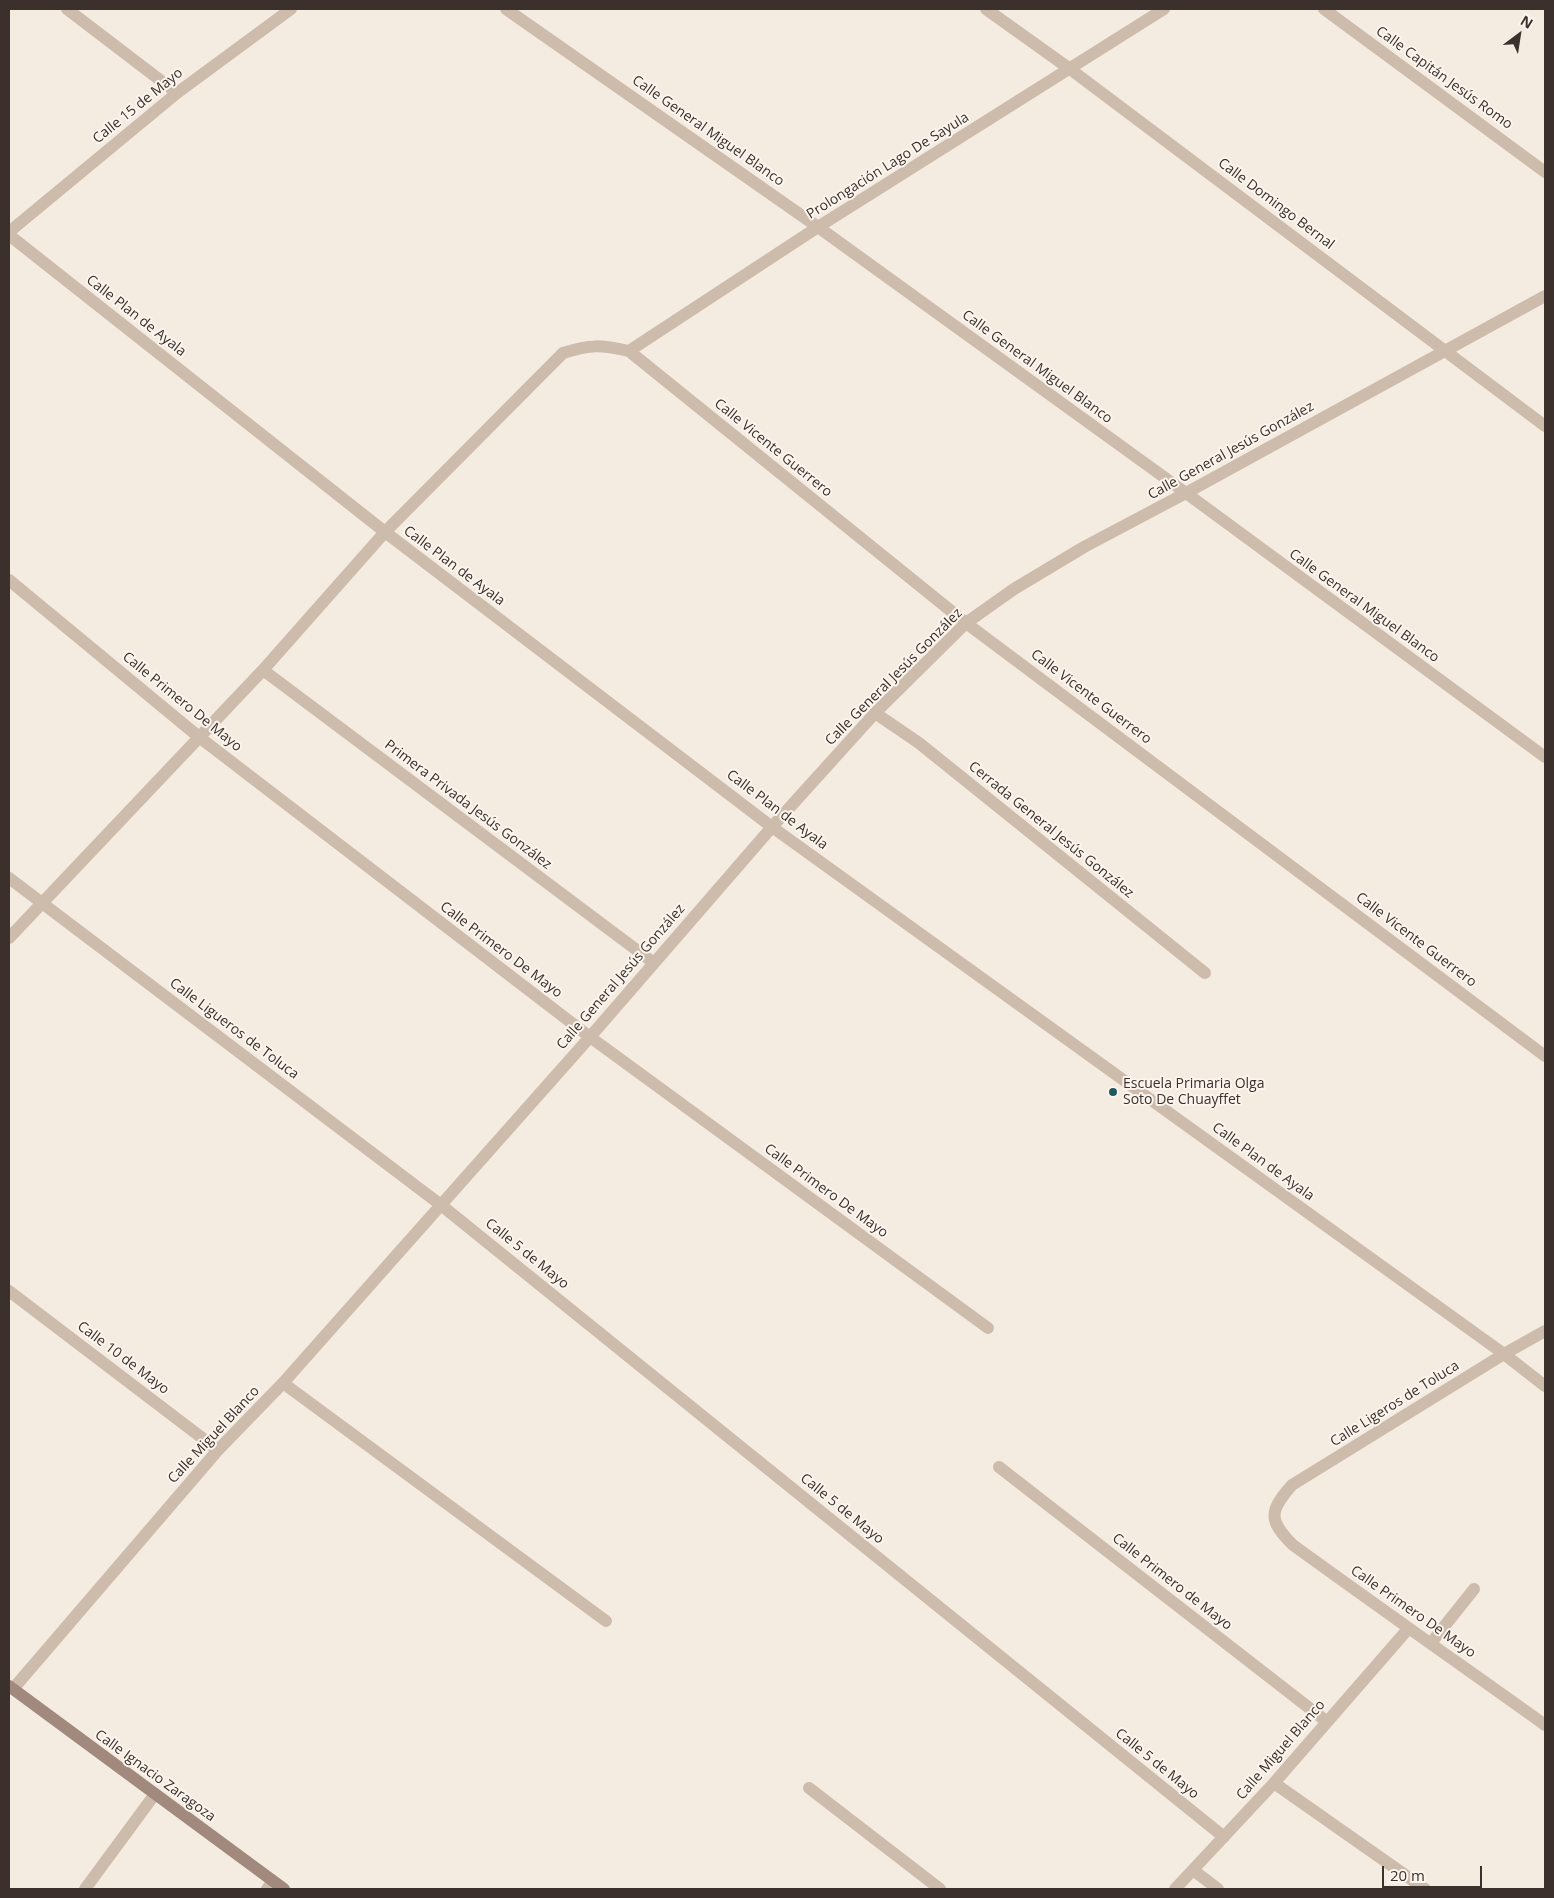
<!DOCTYPE html>
<html>
<head>
<meta charset="utf-8">
<style>
	body { margin:0 }
	#map { position:relative; width:1554px; height:1898px; overflow:hidden; background:#f4ebe1; font-family:"Open Sans",sans-serif }
	canvas { display:block }
	.frame { position:absolute; inset:0; border:10px solid #3b302b; pointer-events:none }
	.north { position:absolute; left:1494px; top:10px; width:50px; height:50px; -webkit-text-stroke:4px #fbf5ee; paint-order:stroke; rotate:31deg; font-size:14px; font-weight:700; line-height:20px; text-align:center; color:#3b302b }
	.north::after { content:''; display:block; margin:auto; width:18px; height:22px; background:#3b302b; clip-path:polygon(50% 0,100% 100%,50% 72%,0 100%) }
	.scale { position:absolute; left:1382px; top:1866px; width:100px; height:22px; box-sizing:border-box; border:2px solid #3b302b; border-top:0; padding-left:6px; font-size:15px; line-height:18px; white-space:nowrap; color:#3b302b; -webkit-text-stroke:4px #fbf5ee; paint-order:stroke }
</style>
</head>
<body>
<div id="map">
<canvas width="1554" height="1898"></canvas>
<div class="frame"></div>
<div class="north">N</div>
<div class="scale">20 m</div>
</div>
<script>
const ctx = document.querySelector('canvas').getContext('2d');
ctx.lineJoin = 'round';
function stroke(path, color, width, dash) { ctx.strokeStyle = color; ctx.lineWidth = width; ctx.lineCap = dash ? 'butt' : 'round'; ctx.setLineDash(dash || []); ctx.stroke(path); }
function label(font, color, halo, rows, align = 'center') {
  ctx.font = font + ' "Open Sans",sans-serif'; ctx.lineWidth = 4; ctx.setLineDash([]); ctx.textBaseline = 'middle'; ctx.strokeStyle = halo; ctx.fillStyle = color; for (const [text, x, y, turn = 0] of rows) {
    ctx.save(); ctx.translate(x, y); ctx.rotate((+turn || 0) * Math.PI / 180); ctx.textAlign = isNaN(turn) ? turn : align; if (halo) ctx.strokeText(text, 0, 0); ctx.fillText(text, 0, 0); ctx.restore();
  }
}
const minor = new Path2D(`
	M 67,9 L 177,93
	M 506,9 L 818,227 L 1186,493 L 1545,757
	M 986,9 L 1070,69 L 1545,426
	M 1324,9 L 1545,172
	M 9,232 L 177,93 L 291,9
	M 9,235 L 385,532 L 772,827 L 1504,1354 L 1545,1386
	M 629,351 L 818,227 L 1164,9
	M 9,580 L 199,737 L 590,1037 L 988,1328
	M 263,670 L 654,963
	M 875,713 L 919,743 L 1205,973
	M 9,878 L 441,1205 L 1224,1837
	M 9,938 L 263,670 L 385,532 L 563,353 C 591,344 601,345 629,351 L 966,623 L 1545,1056
	M 9,1291 L 218,1450
	M 1545,1331 L 1504,1354 L 1292,1485 C 1269,1511 1268,1520 1293,1545 C 1377,1606 1461,1665 1545,1725
	M 283,1383 L 606,1621
	M 999,1467 L 1326,1721
	M 1431,1643 L 1474,1589
	M 13,1689 L 218,1450 L 283,1383 L 590,1037 L 772,827 L 875,713 L 966,623 L 1014,589 L 1084,547 L 1186,493 L 1545,296
	M 1274,1783 L 1425,1889
	M 809,1788 L 940,1889
	M 1193,1870 L 1218,1889
	M 85,1889 L 155,1794
	M 267,1889 L 273,1881
	M 1175,1889 L 1274,1783 L 1408,1629`);
const secondary = new Path2D(`
	M 9,1686 L 284,1889`);
const markers = [
	[1113,1092,5,"#1f5a5e"]
];
const streetNames = [
	["Calle Capitán Jesús Romo",1444,78,36],
	["Calle 15 de Mayo",138,106,-39],
	["Calle General Miguel Blanco",708,131,35],
	["Prolongación Lago De Sayula",888,166,-32],
	["Calle Domingo Bernal",1276,204,37],
	["Calle Plan de Ayala",136,316,38],
	["Calle General Miguel Blanco",1037,367,36],
	["Calle Vicente Guerrero",773,448,39],
	["Calle General Jesús González",1231,451,-29],
	["Calle Plan de Ayala",454,566,37],
	["Calle General Miguel Blanco",1364,606,36],
	["Calle General Jesús González",894,677,-45],
	["Calle Vicente Guerrero",1091,697,37],
	["Calle Primero De Mayo",182,702,39],
	["Primera Privada Jesús González",468,805,37],
	["Calle Plan de Ayala",777,810,37],
	["Cerrada General Jesús González",1051,830,39],
	["Calle Vicente Guerrero",1416,940,37],
	["Calle Primero De Mayo",501,950,37],
	["Calle General Jesús González",621,977,-49],
	["Calle Ligueros de Toluca",234,1029,37],
	["Calle Plan de Ayala",1263,1162,36],
	["Calle Primero De Mayo",826,1191,36],
	["Calle 5 de Mayo",527,1254,39],
	["Calle 10 de Mayo",123,1358,37],
	["Calle Ligeros de Toluca",1395,1404,-32],
	["Calle Miguel Blanco",214,1435,-47],
	["Calle 5 de Mayo",842,1509,39],
	["Calle Primero de Mayo",1172,1582,38],
	["Calle Primero De Mayo",1413,1612,35],
	["Calle Miguel Blanco",1281,1750,-49],
	["Calle 5 de Mayo",1157,1764,39],
	["Calle Ignacio Zaragoza",155,1776,36]
];
const poiNames = [
	["Escuela Primaria Olga",1123,1084],
	["Soto De Chuayffet",1123,1100]
];
stroke(minor, '#cdbbac', 12);
stroke(secondary, '#a18a7d', 12);
for (const [x, y, r, color] of markers) { const dot = new Path2D(); dot.arc(x, y, r, 0, 2 * Math.PI); ctx.fillStyle = color; ctx.fill(dot); stroke(dot, '#fbf5ee', 2); }
label('14px', '#3b302b', '#fbf5ee', streetNames);
label('14px', '#3b302b', '#fbf5ee', poiNames, 'left');
</script>
</body>
</html>
